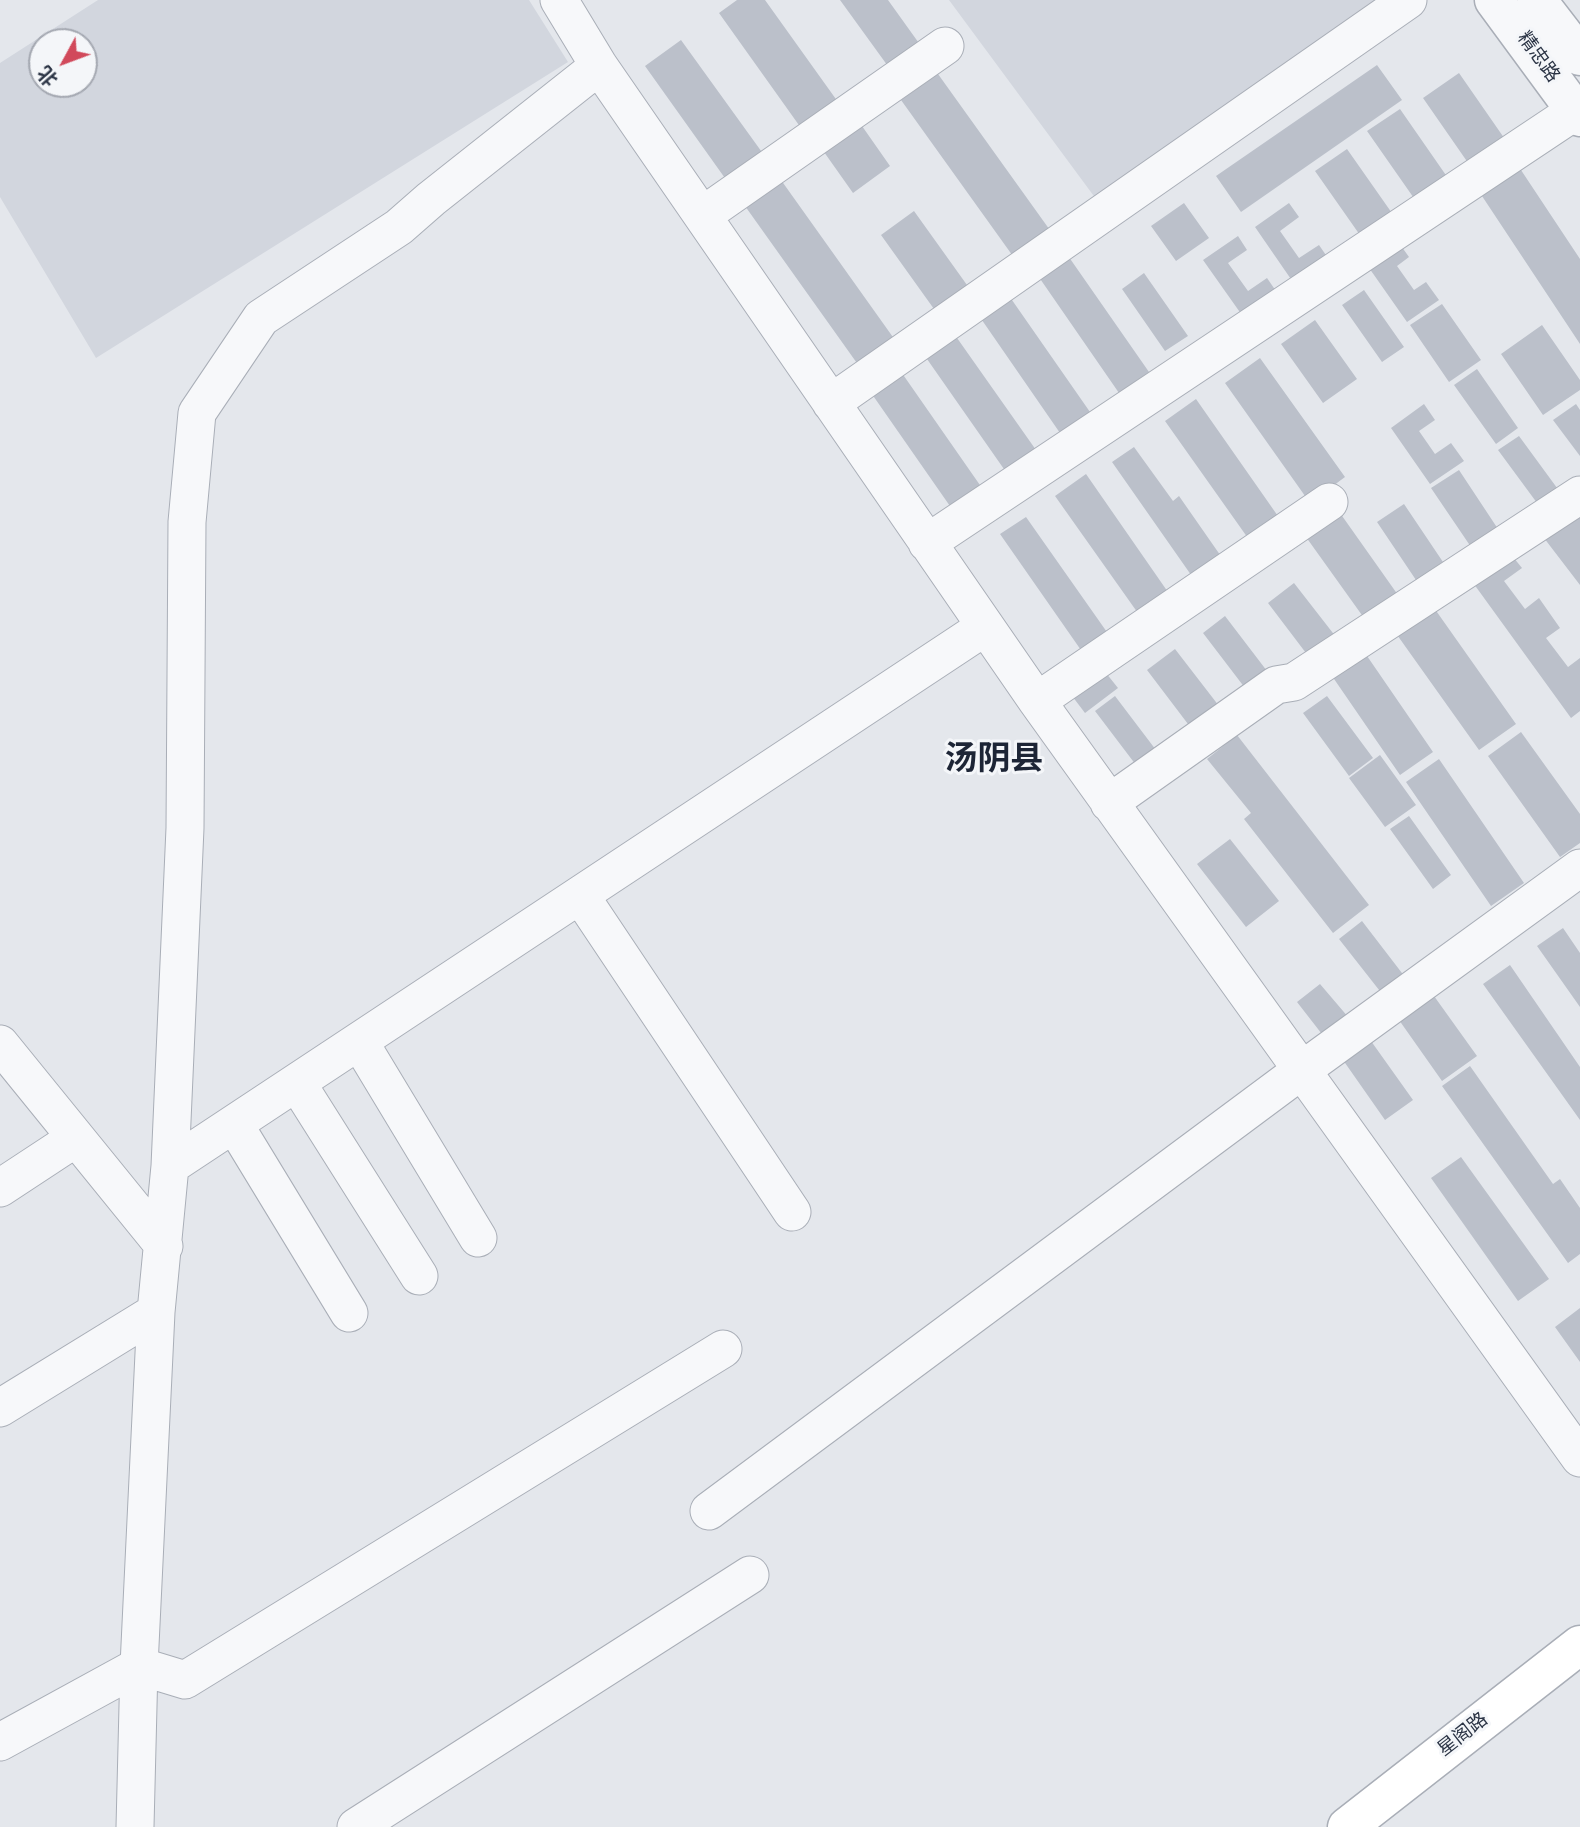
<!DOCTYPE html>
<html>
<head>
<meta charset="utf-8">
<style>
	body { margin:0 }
	#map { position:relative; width:1580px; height:1827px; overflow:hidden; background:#e4e7ec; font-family:Overpass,"Noto Sans SC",sans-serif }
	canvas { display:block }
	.north { position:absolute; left:28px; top:28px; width:70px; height:70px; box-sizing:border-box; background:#f4f6f9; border:2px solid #a4a8b1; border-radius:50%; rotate:229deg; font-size:19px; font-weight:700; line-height:28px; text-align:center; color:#2b3445 }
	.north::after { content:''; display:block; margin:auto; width:24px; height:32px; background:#d1495b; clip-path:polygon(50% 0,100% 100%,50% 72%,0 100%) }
</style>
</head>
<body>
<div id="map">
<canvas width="1580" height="1827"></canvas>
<div class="north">北</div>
</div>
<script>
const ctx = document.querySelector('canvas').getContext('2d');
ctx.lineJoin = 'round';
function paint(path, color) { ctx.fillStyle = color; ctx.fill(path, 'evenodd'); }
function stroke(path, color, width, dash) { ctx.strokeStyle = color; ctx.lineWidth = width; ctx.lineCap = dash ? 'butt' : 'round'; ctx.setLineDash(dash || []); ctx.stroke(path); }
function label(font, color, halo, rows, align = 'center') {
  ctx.font = font + ' Overpass,"Noto Sans SC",sans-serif'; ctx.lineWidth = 6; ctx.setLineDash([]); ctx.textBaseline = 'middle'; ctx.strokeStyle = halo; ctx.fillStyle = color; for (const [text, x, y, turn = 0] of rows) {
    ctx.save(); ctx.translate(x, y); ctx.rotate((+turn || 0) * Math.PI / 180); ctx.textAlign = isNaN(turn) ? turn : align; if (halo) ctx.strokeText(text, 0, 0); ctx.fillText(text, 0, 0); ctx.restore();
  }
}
const built = new Path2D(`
	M 98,0 L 529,0 L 568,62 L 96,358 L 0,197 L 0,63 ZM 84,42 L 84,84 L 42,84 L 42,42 Z
	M 949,0 L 1389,0 L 1099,203 Z`);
const building = new Path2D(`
	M 737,0 L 765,0 L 838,102 L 801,128 L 719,13 Z
	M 840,0 L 888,0 L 921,46 L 890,69 Z
	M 681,40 L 764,155 L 727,181 L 645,66 Z
	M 1377,65 L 1402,100 L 1241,212 L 1216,176 Z
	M 1459,73 L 1509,145 L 1473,170 L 1423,98 Z
	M 938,74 L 1052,233 L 1015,259 L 901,100 Z
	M 1400,109 L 1450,181 L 1418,204 L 1367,131 Z
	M 862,126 L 890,166 L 853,193 L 824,152 Z
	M 1347,149 L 1394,216 L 1362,238 L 1315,171 Z
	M 1519,167 L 1580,259 L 1580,344 L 1480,193 Z
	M 781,180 L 895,340 L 859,366 L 745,206 Z
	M 1184,203 L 1209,238 L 1176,261 L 1151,226 Z
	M 1289,203 L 1299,217 L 1280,231 L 1299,258 L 1319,245 L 1330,261 L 1295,285 L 1255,227 Z
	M 914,211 L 972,292 L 939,316 L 881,235 Z
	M 1238,236 L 1247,250 L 1228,263 L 1248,291 L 1267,278 L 1278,294 L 1244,318 L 1203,260 Z
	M 1399,243 L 1409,257 L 1397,266 L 1414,290 L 1426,282 L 1439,300 L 1407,322 L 1367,265 Z
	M 1064,250 L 1149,372 L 1119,393 L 1034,270 Z
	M 1144,273 L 1188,336 L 1165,351 L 1122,289 Z
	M 1005,290 L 1090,412 L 1060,433 L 975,310 Z
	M 1364,290 L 1404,347 L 1382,362 L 1342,305 Z
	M 1442,304 L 1481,360 L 1449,382 L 1410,325 Z
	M 1315,320 L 1357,379 L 1323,403 L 1281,344 Z
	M 1542,325 L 1580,380 L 1580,390 L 1543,415 L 1501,354 Z
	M 950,328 L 1036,450 L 1006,472 L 920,349 Z
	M 1260,358 L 1345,477 L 1310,503 L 1225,383 Z
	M 897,366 L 982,488 L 952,509 L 867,387 Z
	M 1477,369 L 1518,428 L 1496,444 L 1454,385 Z
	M 1196,399 L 1280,519 L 1250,541 L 1165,421 Z
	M 1424,404 L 1435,420 L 1419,431 L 1435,454 L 1451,443 L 1464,461 L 1430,484 L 1391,428 Z
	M 1576,404 L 1580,410 L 1580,456 L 1553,420 Z
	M 1519,436 L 1560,492 L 1540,507 L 1498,450 Z
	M 1134,447 L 1173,501 L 1179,496 L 1225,562 L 1196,582 L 1112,462 Z
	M 1459,470 L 1498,529 L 1471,547 L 1431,488 Z
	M 1086,474 L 1170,595 L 1140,616 L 1055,496 Z
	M 1404,504 L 1443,562 L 1416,580 L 1377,522 Z
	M 1340,513 L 1398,595 L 1364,618 L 1306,537 Z
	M 1580,515 L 1580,585 L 1544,538 Z
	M 1026,517 L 1109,635 L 1083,653 L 1000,534 Z
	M 1509,552 L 1522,568 L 1504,581 L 1525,609 L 1539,598 L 1560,628 L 1546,638 L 1568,667 L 1580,658 L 1580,711 L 1571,718 L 1471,580 Z
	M 1294,583 L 1336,637 L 1309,657 L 1268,603 Z
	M 1432,605 L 1516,724 L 1479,750 L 1395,632 Z
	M 1225,616 L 1267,671 L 1245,688 L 1203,633 Z
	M 1175,649 L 1219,706 L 1191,728 L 1147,670 Z
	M 1365,653 L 1433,752 L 1400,775 L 1332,676 Z
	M 1098,663 L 1118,688 L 1085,713 L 1066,688 Z
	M 1115,696 L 1159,754 L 1139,769 L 1095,711 Z
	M 1327,696 L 1373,758 L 1349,776 L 1303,713 Z
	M 1521,732 L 1580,814 L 1580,843 L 1560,857 L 1488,756 Z
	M 1237,735 L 1369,905 L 1333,933 L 1244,819 L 1251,813 L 1207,759 Z
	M 1380,755 L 1416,805 L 1385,827 L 1349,778 Z
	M 1439,759 L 1524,883 L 1491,906 L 1406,782 Z
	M 1409,816 L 1451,875 L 1433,889 L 1390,829 Z
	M 1230,839 L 1279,901 L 1246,927 L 1197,864 Z
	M 1362,921 L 1405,977 L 1383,995 L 1339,939 Z
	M 1563,928 L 1580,953 L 1580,1007 L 1537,946 Z
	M 1510,965 L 1580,1067 L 1580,1120 L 1483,984 Z
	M 1320,984 L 1349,1018 L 1325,1038 L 1297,1002 Z
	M 1434,996 L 1477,1056 L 1442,1081 L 1399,1020 Z
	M 1371,1041 L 1413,1100 L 1385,1120 L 1343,1060 Z
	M 1470,1066 L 1553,1184 L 1560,1179 L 1580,1208 L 1580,1254 L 1568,1263 L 1442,1086 Z
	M 1461,1157 L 1549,1279 L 1518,1301 L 1431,1178 Z
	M 1580,1308 L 1580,1362 L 1555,1327 Z`);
const minor = new Path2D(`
	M 559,0 L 599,66 L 1037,701 L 1580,1458
	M 703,215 L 945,46
	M 831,403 L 1408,0
	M 927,543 L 1580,108
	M 1037,701 L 1329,502
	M 1109,803 L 1276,685 L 1294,682 L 1580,495
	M 580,895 L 792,1212
	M 359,1041 L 478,1238
	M 0,1044 L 164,1246
	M 297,1083 L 419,1276
	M 234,1124 L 349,1313
	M 170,1166 L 985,627
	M 0,1188 L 76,1138
	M 0,1408 L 156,1312
	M 709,1511 L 1302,1070 L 1580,868
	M 0,1742 L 139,1666 L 185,1680 L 723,1349
	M 135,1827 L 139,1666 L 156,1312 L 170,1166 L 185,828 L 187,522 L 197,413 L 261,318 L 399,227 L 431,199 L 599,66
	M 356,1827 L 750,1575`);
const tertiary = new Path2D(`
	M 1494,0 L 1580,117
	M 1537,0 L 1580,56`);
const secondary = new Path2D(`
	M 1347,1827 L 1580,1645`);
const streetNames = [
	["精忠路",1537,58,54],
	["星阁路",1464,1736,-38]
];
const townNames = [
	["汤阴县",994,762]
];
paint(built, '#d2d6de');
paint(building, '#bbc0ca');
stroke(minor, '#a9aeb7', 39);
stroke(tertiary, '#a9aeb7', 41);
stroke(secondary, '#a9aeb7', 41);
stroke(minor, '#f7f8fa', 37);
stroke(tertiary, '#f7f8fa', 38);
stroke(secondary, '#fff', 38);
label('19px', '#2b3445', '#f4f6f9', streetNames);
label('bold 33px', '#1d2536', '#f4f6f9', townNames);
</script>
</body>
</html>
